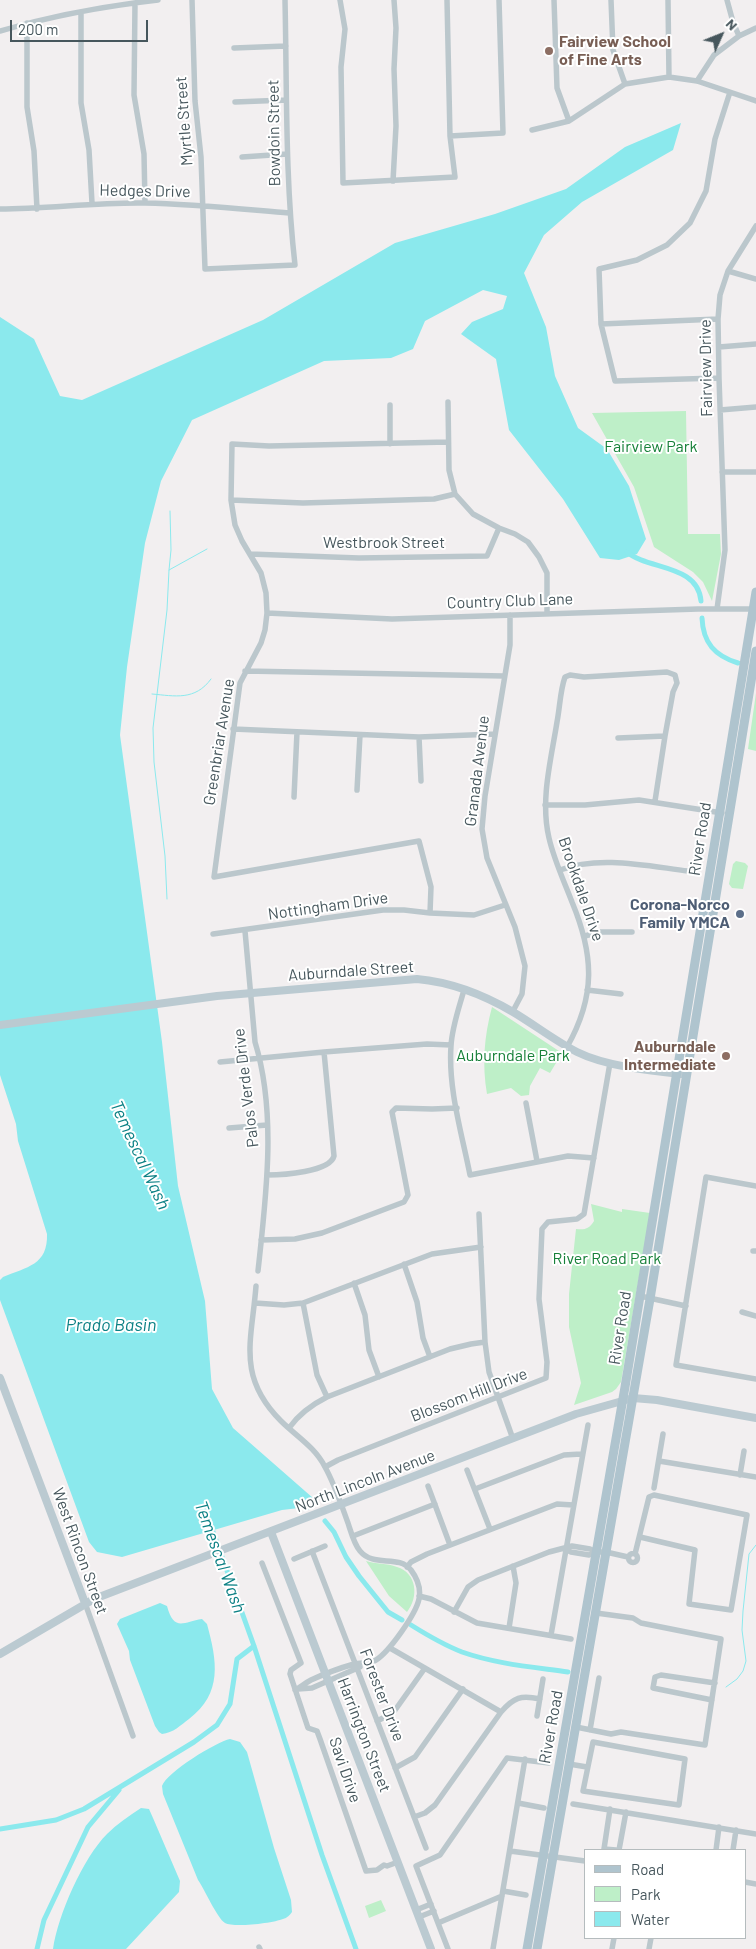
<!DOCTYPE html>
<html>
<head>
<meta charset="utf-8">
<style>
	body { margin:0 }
	#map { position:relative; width:756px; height:1949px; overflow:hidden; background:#f2eff0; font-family:Barlow,sans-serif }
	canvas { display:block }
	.legend { position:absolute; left:584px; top:1849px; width:162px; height:90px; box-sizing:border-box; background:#fff; border:1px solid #b5bcbe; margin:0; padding:6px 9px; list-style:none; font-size:15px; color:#47575d }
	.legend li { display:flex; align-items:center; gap:10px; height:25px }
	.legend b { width:25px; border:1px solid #b5bcbe }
	.north { position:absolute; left:696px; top:10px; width:50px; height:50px; -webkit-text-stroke:4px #fff; paint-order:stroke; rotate:46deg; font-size:14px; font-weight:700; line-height:20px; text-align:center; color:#47575d }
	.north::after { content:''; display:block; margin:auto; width:18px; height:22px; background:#47575d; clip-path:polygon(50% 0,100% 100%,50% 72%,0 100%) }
	.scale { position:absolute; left:10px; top:20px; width:138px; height:22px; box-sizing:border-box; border:2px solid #47575d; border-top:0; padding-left:6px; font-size:15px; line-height:18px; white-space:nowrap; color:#47575d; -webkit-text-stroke:4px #fff; paint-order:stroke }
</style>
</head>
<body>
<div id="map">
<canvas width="756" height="1949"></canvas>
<ul class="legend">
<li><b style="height:6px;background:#afc4ce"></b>Road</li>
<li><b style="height:14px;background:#beefc8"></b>Park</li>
<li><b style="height:14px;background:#8be9ed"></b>Water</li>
</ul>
<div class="north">N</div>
<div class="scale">200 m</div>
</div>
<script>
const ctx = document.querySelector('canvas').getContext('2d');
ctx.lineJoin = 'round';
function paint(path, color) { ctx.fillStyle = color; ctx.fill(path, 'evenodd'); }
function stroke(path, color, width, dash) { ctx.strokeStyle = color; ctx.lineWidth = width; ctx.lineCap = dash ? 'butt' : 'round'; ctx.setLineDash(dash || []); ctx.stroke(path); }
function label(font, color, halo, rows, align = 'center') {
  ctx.font = font + ' Barlow,sans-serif'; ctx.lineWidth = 4; ctx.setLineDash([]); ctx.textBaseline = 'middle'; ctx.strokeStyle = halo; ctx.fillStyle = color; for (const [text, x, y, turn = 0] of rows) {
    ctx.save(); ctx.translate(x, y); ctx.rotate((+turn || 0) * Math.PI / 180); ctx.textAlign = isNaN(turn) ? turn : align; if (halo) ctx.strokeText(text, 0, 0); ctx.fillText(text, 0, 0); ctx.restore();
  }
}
const green = new Path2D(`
	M 686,411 L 688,534 L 720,534 L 721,554 L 712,601 L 703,582 L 693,572 L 654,547 L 634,487 L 592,413 Z
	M 756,693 L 756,751 L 748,749 Z
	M 736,861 L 745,863 L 748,866 L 743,889 L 732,888 L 729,884 L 733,864 Z
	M 492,1007 L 562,1053 L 550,1073 L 540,1068 L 530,1086 L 529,1095 L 521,1096 L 511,1088 L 487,1094 C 482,1064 484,1037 492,1007 Z
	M 591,1204 L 622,1212 L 622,1209 L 650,1213 L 621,1382 L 616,1389 L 612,1392 L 574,1405 L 581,1383 L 569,1327 L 569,1294 L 576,1229 C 585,1230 589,1229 594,1221 Z
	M 366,1561 C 376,1564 387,1563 397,1567 C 417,1573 419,1597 407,1612 L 389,1596 Z
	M 381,1900 L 386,1911 L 369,1918 L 365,1906 Z`);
const water = new Path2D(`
	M 681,123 L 673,150 L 582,202 L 544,235 L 524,273 L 546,327 L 555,376 L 578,428 L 607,449 L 629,486 L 646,539 L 637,554 L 619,560 L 600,558 L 563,499 L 509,430 L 496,359 L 461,334 L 472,322 L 503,309 L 507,296 L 483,290 L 425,321 L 413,349 L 391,358 L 324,361 L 192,420 L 161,481 L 145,543 L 127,667 L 120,735 L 162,1042 L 178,1186 L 205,1301 L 212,1389 L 233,1428 L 313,1498 L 299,1508 L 282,1510 L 122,1557 L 97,1552 L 89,1542 L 0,1300 L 0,1280 L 3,1277 C 27,1267 48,1265 47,1234 L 18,1141 L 16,1124 L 0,1075 L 0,317 L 34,339 L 60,396 L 82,400 L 263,320 L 395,243 L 495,214 L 566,189 L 625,147 Z
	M 160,1603 L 167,1606 C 174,1632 183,1622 202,1619 L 207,1624 C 217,1661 223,1693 189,1719 C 181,1725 173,1733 162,1734 L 159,1732 L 155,1726 L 130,1660 L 129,1651 L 117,1624 L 120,1619 Z
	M 230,1739 L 240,1742 L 247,1752 L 274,1848 L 291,1900 L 292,1912 C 290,1915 287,1918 283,1919 C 273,1923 234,1928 225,1923 C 217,1918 205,1890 198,1880 L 163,1794 L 162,1786 C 167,1772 216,1742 230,1739 Z
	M 141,1808 L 149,1809 L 153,1818 L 180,1881 L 179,1892 L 126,1949 L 53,1949 C 58,1915 83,1858 107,1834 C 117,1824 129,1816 141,1808 Z`);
const stream = new Path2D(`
	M 169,570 L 171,550 L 170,511
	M 152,694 C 175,696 195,701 211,679
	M 167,899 L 165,856 L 154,762 L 153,728 L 167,610 L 169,570 L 207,549
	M 726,1687 L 737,1679 L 743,1671 L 746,1661 L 742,1630 L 743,1611 L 749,1554 L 756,1545`);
const canal = new Path2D(`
	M 627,552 C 648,570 698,564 701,601
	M 702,618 C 703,643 715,656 738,663
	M 299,1500 L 308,1507
	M 325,1521 L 334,1532 L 346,1557 L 359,1576 L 388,1612 L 402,1620
	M 211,1526 L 254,1646 L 322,1855 L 356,1949
	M 411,1625 C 427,1635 444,1645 462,1652 C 496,1664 533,1667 568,1672
	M 0,1829 L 56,1820 L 84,1809 L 194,1742 L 217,1725 L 230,1704 L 237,1659 L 254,1646
	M 37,1949 L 44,1920 L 88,1827 L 119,1790`);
const street = new Path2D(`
	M 192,0 L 195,101 L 201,157 L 205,269 L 295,265 C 285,177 287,89 285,0
	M 340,0 L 345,29 L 341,67 L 343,183 L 455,177 L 450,136 L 447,0
	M 554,0 L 557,88 L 569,121
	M 611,0 L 613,50 L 625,84
	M 668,0 L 669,77
	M 727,0 L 733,22 L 739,36
	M 135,3 L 134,95 L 144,154 L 145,203
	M 81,12 L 81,103 L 89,150 L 92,203
	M 27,23 L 27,107 L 34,151 L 37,209
	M 0,31 C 51,16 105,6 158,0
	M 234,48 L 286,46
	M 697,81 L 714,55 L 739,36 L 756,28
	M 235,102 L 286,100
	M 532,130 L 569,121 L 625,84 L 669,77 L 697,81 L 756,101
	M 450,136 L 503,133 L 499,0
	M 242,157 L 287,154
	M 393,181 L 396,126 L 394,69 L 396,28 L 394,0
	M 0,209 C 48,209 96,202 145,203 C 193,204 241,209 289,213
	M 728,271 L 756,279
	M 601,324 L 718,319
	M 719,347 L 756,344
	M 719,378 L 615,381 L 601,324 L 599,269 L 637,260 L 667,245 L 690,223 L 706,191 L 715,139 L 730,92
	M 448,402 L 449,470 L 455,494 L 473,514 L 499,528 L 515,534 L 528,542 L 539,557 L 547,573 L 547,613
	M 390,405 L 390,444
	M 720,410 L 756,407
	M 722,472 L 755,472
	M 231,500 L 303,503 L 434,499 L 455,494
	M 250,554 L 359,558 L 487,556 L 499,528
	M 717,609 L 725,550 L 719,378 L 718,319 L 720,295 L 728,271 L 756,226
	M 267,613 L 392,619 L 698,609 L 754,609
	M 510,615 L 510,645 L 485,796 L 482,829 L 487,858 L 515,927 L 525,966 L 522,994 L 513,1011
	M 245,671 L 504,676
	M 233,729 L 419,737 L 495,734
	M 419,737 L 421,781
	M 618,738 L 665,736
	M 357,790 L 360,735
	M 294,797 L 297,732
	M 545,805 L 585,805 L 639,800 L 722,813
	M 560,870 C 599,855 647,866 688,871
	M 430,913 L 431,887 L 419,841 L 214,877 L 240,683 L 261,643 L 265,630 L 267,613 L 266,593 L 261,573 L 242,541 L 235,525 L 231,500 L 232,444 L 269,446 L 448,442
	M 245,931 L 255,1042 C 277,1113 266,1197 258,1271
	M 213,934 L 383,910 L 404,910 L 430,913 L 474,915 L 505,905
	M 585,936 L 599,932 L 632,932
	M 464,990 C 459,1008 452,1027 451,1046 C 448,1089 462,1134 470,1175 L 568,1156 L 594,1158
	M 587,990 L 621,994
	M 567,1047 C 596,996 594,955 572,902 C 564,881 554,860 549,838 C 540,800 551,760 557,722 C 560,707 560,691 565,677 L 570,675 L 584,677 L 667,672 L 675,675 L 677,683 L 673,692 L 665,736 L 655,801
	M 220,1062 L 324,1052 L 427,1044 L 451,1045
	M 526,1103 L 537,1161
	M 229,1128 L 267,1125
	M 267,1175 C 282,1175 330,1172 334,1156 L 324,1052
	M 756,1186 L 706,1177 L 676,1365 L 756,1379
	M 479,1214 L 485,1342 L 489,1372 L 513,1439
	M 261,1240 L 295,1239 L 322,1233 L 404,1202 L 408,1195 L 392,1112 L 396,1108 L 432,1109 L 457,1108
	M 753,1251 L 756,1251
	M 404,1264 L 417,1302 L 423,1338 L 430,1357
	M 354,1283 L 365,1315 L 369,1350 L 379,1377
	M 256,1286 C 252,1340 236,1376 281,1421 C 296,1436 315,1447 325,1467 C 335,1485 341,1504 348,1523 C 351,1532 354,1544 360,1551 C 374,1568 398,1554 411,1570 C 417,1578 421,1589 419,1599 C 416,1614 389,1652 376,1660 C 369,1664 361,1662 354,1664 C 340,1668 324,1674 311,1680 C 305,1683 301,1687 295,1690
	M 640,1296 L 686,1306
	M 255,1303 L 284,1305 L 303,1303 L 432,1254 L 481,1247
	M 303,1303 L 317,1375 L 327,1397
	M 742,1312 L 756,1316
	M 289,1428 C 299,1414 311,1405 327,1397 L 450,1349 L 471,1344 L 485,1342
	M 659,1461 L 756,1477
	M 325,1467 L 338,1460 L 546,1378 L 547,1362 L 539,1299 L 542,1229 L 548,1222 L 577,1219 L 584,1214 L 610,1063
	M 467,1470 L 490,1529
	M 740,1475 L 744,1451
	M 428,1486 L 450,1545
	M 654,1488 L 663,1434
	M 475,1489 L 564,1455 L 581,1454
	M 353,1536 L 435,1504
	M 565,1549 L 571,1552 L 589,1555 L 597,1552 L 606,1552 L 628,1557
	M 312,1551 L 426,1848
	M628.5 1558a4.5 4.5 0 1 1 9 0a4.5 4.5 0 1 1-9 0Z
	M 635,1554 L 649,1497 L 654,1495 L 747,1515 L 731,1610 L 689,1604 L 695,1550 L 640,1537
	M 294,1559 L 325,1546
	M 262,1563 L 301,1663 L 291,1670 L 290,1674 L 308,1728 L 317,1731 L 320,1739 L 366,1871 L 377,1870 L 384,1865 L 387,1866 L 398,1862
	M 407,1567 L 411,1562 L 427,1554 L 557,1504 L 573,1505
	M 419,1596 L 431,1599 L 477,1623 L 571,1639
	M 85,1603 L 133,1736
	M 454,1612 L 468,1587 L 478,1580 L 549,1552 L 572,1546 L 590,1549 L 597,1552
	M 509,1628 L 516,1583 L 513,1566
	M 551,1635 L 588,1425
	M 390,1648 L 501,1712
	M 298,1689 L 312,1688 L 360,1667
	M 712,1700 L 653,1688 L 655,1677 L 661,1675 L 715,1683
	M 537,1716 L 543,1679
	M 377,1721 L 393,1713 L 425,1668
	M 576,1727 L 611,1734 L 621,1732 L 705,1745 L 721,1639 L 641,1623 L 633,1618 L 596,1613
	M 590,1730 L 599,1678
	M 593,1742 L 685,1759 L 679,1805 L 583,1791 Z
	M 569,1764 L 587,1767
	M 395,1768 L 415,1757 L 463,1689
	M 518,1803 L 544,1808
	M 573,1804 L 756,1834
	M 610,1809 L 604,1849 L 616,1850
	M 414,1817 L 425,1813 L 435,1805 L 501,1712 C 514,1697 521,1695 540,1699
	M 619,1850 L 626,1812
	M 716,1850 L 719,1827
	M 733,1850 L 736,1830
	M 510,1851 L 585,1861
	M 745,1882 L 756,1884
	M 503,1891 L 526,1895
	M 416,1910 L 431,1904
	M 419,1917 L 434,1911
	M 438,1923 L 502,1896
	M 259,1947 L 260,1949
	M 448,1949 L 416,1866 L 440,1855 L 507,1758 L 549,1763
	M 493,1949 L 525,1759
	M 612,1949 L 614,1938
	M 649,1949 L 651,1938`);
const secondary = new Path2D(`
	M 0,1025 L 217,996 L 417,979 C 450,982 484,995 513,1012 C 535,1025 555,1041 577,1052 C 605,1066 650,1071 681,1074
	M 0,1378 L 85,1603
	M 271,1532 L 431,1949
	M 0,1654 L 94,1599 L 576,1414 L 633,1398 L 657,1400 L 756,1418`);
const primary = new Path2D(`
	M 527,1949 L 625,1387 L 756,592
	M 537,1949 L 650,1299 L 756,651`);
const markers = [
	[549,51,5,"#8d6e63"],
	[740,914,5,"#5c6f8a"],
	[726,1056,5,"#8d6e63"]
];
const educationNames = [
	["Fairview School",559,42],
	["of Fine Arts",559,60],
	["Auburndale",716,1047,"right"],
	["Intermediate",716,1065,"right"]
];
const streetNames = [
	["Myrtle Street",184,121,-94],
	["Bowdoin Street",274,133,-91],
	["Hedges Drive",145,191,1],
	["Fairview Drive",706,368,-91],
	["Westbrook Street",384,543],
	["Country Club Lane",510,601,-2],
	["Greenbriar Avenue",219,742,-81],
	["Granada Avenue",477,771,-83],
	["River Road",700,839,-81],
	["Brookdale Drive",581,889,71],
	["Nottingham Drive",328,906,-8],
	["Auburndale Street",351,971,-4],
	["Palos Verde Drive",246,1088,-97],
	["River Road",620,1328,-81],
	["Blossom Hill Drive",469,1395,-21],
	["North Lincoln Avenue",365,1481,-21],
	["West Rincon Street",80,1551,70],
	["Forester Drive",382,1695,69],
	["River Road",551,1727,-80],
	["Harrington Street",364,1735,69],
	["Savi Drive",345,1770,71]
];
const parkNames = [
	["Fairview Park",651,447],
	["Auburndale Park",513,1056],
	["River Road Park",607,1259]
];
const serviceNames = [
	["Corona-Norco",730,905],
	["Family YMCA",730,923]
];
const waterNames = [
	["Temescal Wash",140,1155,65],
	["Prado Basin",111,1325],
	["Temescal Wash",220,1557,70]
];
paint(green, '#beefc8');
paint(water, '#8be9ed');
stroke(stream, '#8be9ed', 1);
stroke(canal, '#8be9ed', 5);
stroke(street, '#bbc7cc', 5.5);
stroke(secondary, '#bbcad1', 8);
stroke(primary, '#afc4ce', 9);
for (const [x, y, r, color] of markers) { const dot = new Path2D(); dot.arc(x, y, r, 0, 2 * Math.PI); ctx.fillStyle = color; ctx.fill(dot); stroke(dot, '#fff', 2); }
label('bold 16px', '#785e54', '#fff', educationNames, 'left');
label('16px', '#47575d', '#fff', streetNames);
label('16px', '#178039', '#fff', parkNames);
label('bold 16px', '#4e5e75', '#fff', serviceNames, 'right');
label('italic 18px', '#0c8185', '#fff', waterNames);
</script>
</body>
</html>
